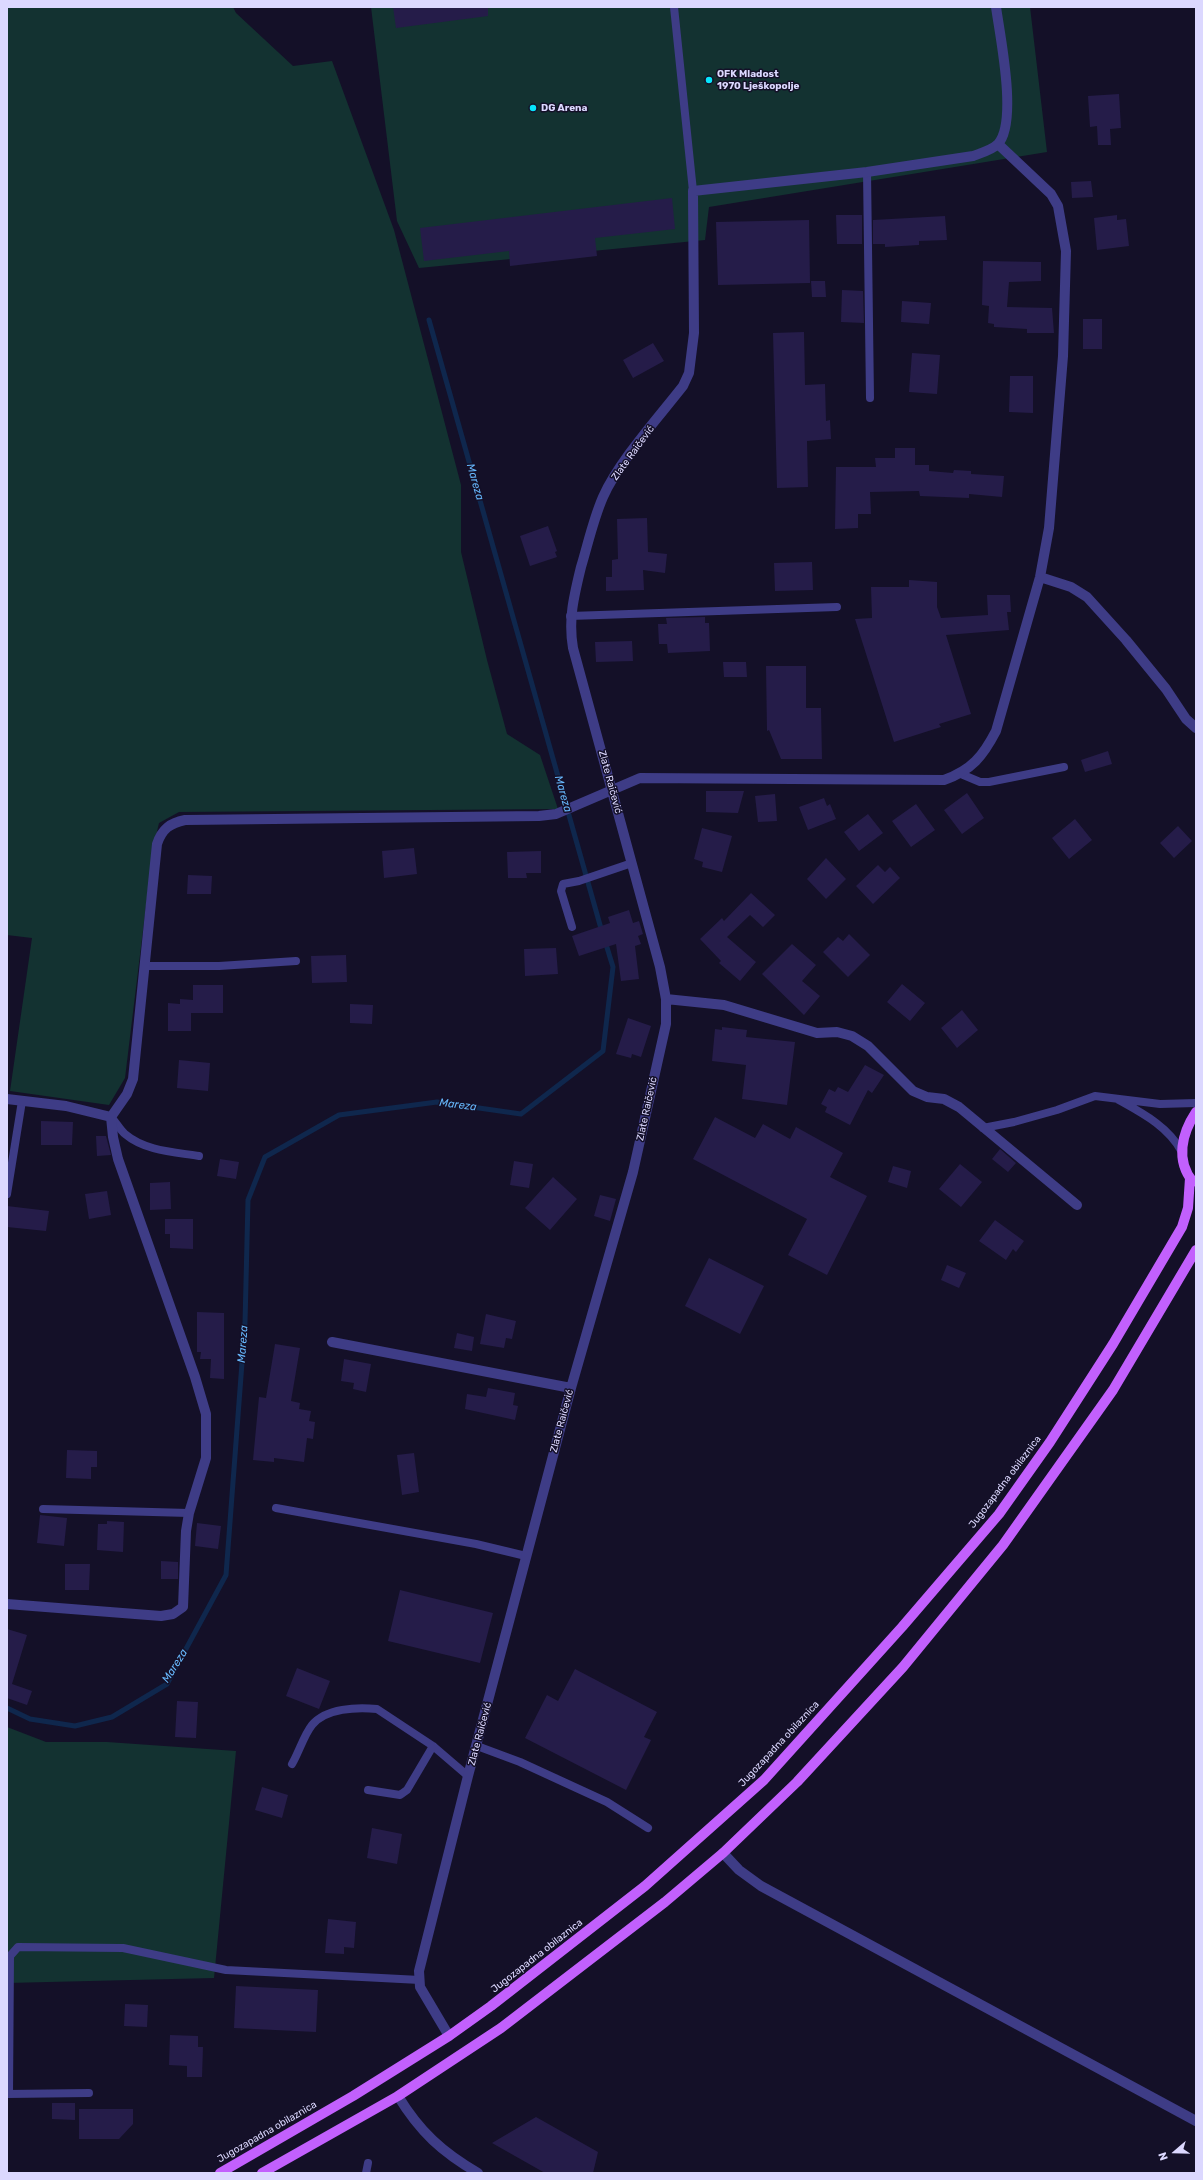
<!DOCTYPE html>
<html>
<head>
<meta charset="utf-8">
<style>
	body { margin:0 }
	#map { position:relative; width:1203px; height:2180px; overflow:hidden; background:#141028; font-family:Rubik,sans-serif }
	canvas { display:block }
	.frame { position:absolute; inset:0; border:8px solid #dcd8ff; pointer-events:none }
	.north { position:absolute; left:1155px; top:2132px; width:40px; height:40px; -webkit-text-stroke:3px #141028; paint-order:stroke; rotate:250deg; font-size:11px; font-weight:700; line-height:16px; text-align:center; color:#dcd8ff }
	.north::after { content:''; display:block; margin:auto; width:14px; height:18px; background:#dcd8ff; clip-path:polygon(50% 0,100% 100%,50% 72%,0 100%) }
</style>
</head>
<body>
<div id="map">
<canvas width="1203" height="2180"></canvas>
<div class="frame"></div>
<div class="north">N</div>
</div>
<script>
const ctx = document.querySelector('canvas').getContext('2d');
ctx.lineJoin = 'round';
function paint(path, color) { ctx.fillStyle = color; ctx.fill(path, 'evenodd'); }
function stroke(path, color, width, dash) { ctx.strokeStyle = color; ctx.lineWidth = width; ctx.lineCap = dash ? 'butt' : 'round'; ctx.setLineDash(dash || []); ctx.stroke(path); }
function label(font, color, halo, rows, align = 'center') {
  ctx.font = font + ' Rubik,sans-serif'; ctx.lineWidth = 3; ctx.setLineDash([]); ctx.textBaseline = 'middle'; ctx.strokeStyle = halo; ctx.fillStyle = color; for (const [text, x, y, turn = 0] of rows) {
    ctx.save(); ctx.translate(x, y); ctx.rotate((+turn || 0) * Math.PI / 180); ctx.textAlign = isNaN(turn) ? turn : align; if (halo) ctx.strokeText(text, 0, 0); ctx.fillText(text, 0, 0); ctx.restore();
  }
}
const green = new Path2D(`
	M 7,7 L 233,7 L 236,13 L 293,66 L 332,61 L 394,230 L 461,485 L 461,552 L 487,660 L 507,734 L 540,755 L 558,809 L 179,812 L 159,823 L 153,848 L 125,1078 L 109,1105 L 10,1091 L 32,938 L 7,935 Z
	M 371,7 L 1030,7 L 1047,152 L 709,207 L 705,240 L 419,268 L 397,221 Z
	M 7,1727 L 46,1742 L 107,1742 L 236,1751 L 214,1978 L 7,1983 Z`);
const stream = new Path2D(`
	M 429,320 L 602,932
	M 7,1708 L 30,1719 L 75,1726 L 112,1717 L 167,1684 L 226,1575 L 245,1323 L 248,1200 L 265,1157 L 339,1115 L 437,1102 L 521,1114 L 603,1051 L 613,967 L 605,941`);
const building = new Path2D(`
	M 393,7 L 488,7 L 488,16 L 396,28 Z
	M 1119,94 L 1121,128 L 1110,129 L 1111,145 L 1098,145 L 1097,126 L 1090,127 L 1088,96 Z
	M 1091,181 L 1093,197 L 1072,198 L 1071,182 Z
	M 672,198 L 675,229 L 595,238 L 597,256 L 510,266 L 509,251 L 424,261 L 420,228 Z
	M 836,215 L 862,215 L 862,244 L 837,244 Z
	M 1117,215 L 1117,220 L 1126,219 L 1129,246 L 1097,250 L 1094,218 Z
	M 945,216 L 947,240 L 919,241 L 919,245 L 885,247 L 885,244 L 873,244 L 873,220 Z
	M 809,220 L 810,283 L 718,285 L 716,222 Z
	M 983,261 L 1041,262 L 1041,281 L 1009,282 L 1007,307 L 1052,308 L 1054,333 L 1027,333 L 1027,329 L 994,327 L 994,324 L 988,323 L 989,306 L 982,305 Z
	M 811,281 L 825,281 L 826,297 L 812,297 Z
	M 842,290 L 863,291 L 864,323 L 841,322 Z
	M 902,301 L 931,303 L 929,324 L 901,322 Z
	M 1083,319 L 1102,319 L 1102,349 L 1083,349 Z
	M 804,332 L 805,385 L 825,384 L 826,421 L 830,420 L 831,439 L 807,441 L 808,487 L 777,488 L 773,333 Z
	M 653,343 L 664,361 L 633,378 L 623,360 Z
	M 912,353 L 940,355 L 937,394 L 909,392 Z
	M 1010,376 L 1033,376 L 1033,413 L 1009,412 Z
	M 895,448 L 915,448 L 915,465 L 929,465 L 929,471 L 953,473 L 954,470 L 971,471 L 971,474 L 1004,476 L 1002,497 L 969,494 L 969,498 L 920,496 L 919,491 L 870,492 L 871,514 L 858,514 L 858,528 L 835,529 L 836,467 L 876,467 L 875,458 L 895,458 Z
	M 647,518 L 648,552 L 667,554 L 665,573 L 643,570 L 644,590 L 606,591 L 606,577 L 612,577 L 612,560 L 618,559 L 617,519 Z
	M 548,526 L 557,551 L 555,552 L 557,557 L 530,566 L 520,536 Z
	M 812,562 L 813,590 L 775,591 L 774,563 Z
	M 909,580 L 937,582 L 937,607 L 941,618 L 988,615 L 987,595 L 1010,595 L 1011,612 L 1007,612 L 1009,630 L 946,635 L 971,714 L 939,724 L 941,727 L 894,742 L 855,619 L 872,618 L 871,587 L 909,587 Z
	M 705,617 L 705,623 L 709,623 L 710,651 L 668,653 L 667,644 L 659,644 L 658,624 L 667,624 L 666,618 Z
	M 632,641 L 633,661 L 596,662 L 595,642 Z
	M 723,662 L 746,662 L 747,677 L 724,677 Z
	M 766,666 L 806,666 L 806,708 L 821,708 L 822,759 L 781,759 L 769,730 L 767,731 Z
	M 1108,751 L 1112,764 L 1085,772 L 1081,760 Z
	M 706,791 L 744,791 L 738,813 L 706,812 Z
	M 967,793 L 984,818 L 962,834 L 944,810 Z
	M 775,794 L 777,821 L 758,822 L 755,796 Z
	M 824,798 L 827,806 L 830,804 L 836,819 L 808,830 L 799,807 Z
	M 916,804 L 935,830 L 911,847 L 892,821 Z
	M 868,814 L 883,833 L 859,851 L 844,832 Z
	M 1075,819 L 1092,840 L 1069,859 L 1052,838 Z
	M 1178,826 L 1192,841 L 1174,858 L 1160,843 Z
	M 702,828 L 732,836 L 722,872 L 702,867 L 703,862 L 694,859 Z
	M 414,848 L 417,874 L 384,878 L 382,851 Z
	M 541,851 L 541,873 L 526,873 L 527,878 L 508,878 L 507,852 Z
	M 826,858 L 846,879 L 826,899 L 807,879 Z
	M 878,865 L 885,872 L 890,867 L 900,878 L 873,904 L 856,886 Z
	M 188,875 L 212,876 L 211,894 L 187,894 Z
	M 751,893 L 775,915 L 763,927 L 750,915 L 727,937 L 756,962 L 740,981 L 719,963 L 721,961 L 700,939 L 722,918 L 724,921 Z
	M 629,910 L 633,923 L 639,921 L 643,934 L 638,936 L 641,944 L 635,946 L 639,979 L 621,981 L 616,944 L 579,956 L 572,936 L 610,923 L 608,917 Z
	M 849,934 L 870,955 L 848,977 L 823,952 L 838,937 L 843,941 Z
	M 792,944 L 816,965 L 802,981 L 820,996 L 804,1015 L 762,974 Z
	M 556,948 L 558,974 L 525,976 L 524,949 Z
	M 346,955 L 347,982 L 312,983 L 311,956 Z
	M 902,984 L 925,1003 L 910,1021 L 887,1002 Z
	M 193,985 L 223,985 L 223,1013 L 191,1013 L 191,1031 L 168,1031 L 168,1003 L 180,1004 L 180,999 L 193,1000 Z
	M 350,1004 L 373,1005 L 372,1024 L 350,1023 Z
	M 962,1010 L 978,1030 L 957,1048 L 941,1028 Z
	M 628,1018 L 651,1026 L 641,1057 L 632,1054 L 631,1058 L 616,1054 Z
	M 722,1027 L 747,1030 L 746,1037 L 795,1042 L 787,1105 L 742,1099 L 746,1065 L 712,1061 L 715,1029 L 722,1030 Z
	M 179,1060 L 210,1063 L 208,1091 L 177,1088 Z
	M 865,1065 L 884,1075 L 872,1093 L 868,1090 L 850,1125 L 825,1112 L 827,1107 L 821,1104 L 829,1089 L 835,1092 L 838,1087 L 848,1092 Z
	M 715,1117 L 755,1138 L 763,1124 L 790,1139 L 796,1127 L 843,1153 L 830,1177 L 867,1196 L 827,1275 L 788,1255 L 807,1219 L 693,1159 Z
	M 41,1121 L 73,1122 L 72,1145 L 41,1145 Z
	M 96,1136 L 106,1136 L 111,1155 L 97,1156 Z
	M 1000,1149 L 1016,1163 L 1008,1172 L 992,1159 Z
	M 220,1159 L 239,1162 L 236,1179 L 217,1176 Z
	M 514,1161 L 533,1164 L 529,1188 L 510,1185 Z
	M 960,1164 L 982,1182 L 961,1207 L 939,1189 Z
	M 893,1166 L 911,1171 L 907,1188 L 888,1182 Z
	M 553,1177 L 577,1199 L 550,1230 L 525,1208 Z
	M 170,1182 L 171,1209 L 150,1210 L 150,1183 Z
	M 107,1191 L 111,1215 L 89,1219 L 85,1194 Z
	M 600,1195 L 616,1199 L 610,1221 L 594,1216 Z
	M 7,1206 L 49,1211 L 46,1231 L 7,1227 Z
	M 165,1219 L 193,1219 L 193,1249 L 170,1248 L 170,1234 L 165,1234 Z
	M 995,1220 L 1024,1241 L 1016,1252 L 1013,1249 L 1006,1260 L 979,1241 Z
	M 709,1258 L 764,1286 L 740,1334 L 685,1306 Z
	M 947,1265 L 966,1273 L 959,1288 L 941,1280 Z
	M 197,1312 L 224,1313 L 224,1379 L 210,1378 L 211,1359 L 200,1359 L 201,1352 L 197,1352 Z
	M 486,1314 L 516,1321 L 512,1339 L 506,1338 L 504,1348 L 480,1344 Z
	M 457,1333 L 474,1337 L 472,1351 L 454,1348 Z
	M 275,1344 L 300,1348 L 291,1401 L 300,1403 L 299,1409 L 311,1411 L 309,1421 L 315,1422 L 313,1439 L 307,1438 L 304,1462 L 274,1458 L 274,1462 L 253,1460 L 259,1397 L 266,1398 Z
	M 344,1359 L 371,1364 L 366,1392 L 353,1389 L 354,1383 L 341,1381 Z
	M 488,1388 L 515,1393 L 513,1405 L 518,1406 L 515,1420 L 465,1409 L 467,1394 L 486,1397 Z
	M 67,1450 L 97,1451 L 97,1467 L 91,1467 L 91,1479 L 66,1478 Z
	M 414,1453 L 419,1492 L 402,1495 L 397,1455 Z
	M 40,1515 L 67,1518 L 64,1546 L 37,1543 Z
	M 107,1521 L 124,1522 L 123,1552 L 97,1550 L 98,1524 L 107,1524 Z
	M 197,1523 L 221,1526 L 218,1549 L 195,1546 Z
	M 161,1561 L 178,1562 L 178,1579 L 161,1579 Z
	M 65,1564 L 90,1564 L 89,1590 L 65,1590 Z
	M 400,1590 L 493,1613 L 480,1663 L 388,1641 Z
	M 7,1629 L 27,1635 L 12,1684 L 32,1691 L 27,1705 L 7,1698 Z
	M 297,1668 L 330,1681 L 319,1709 L 286,1696 Z
	M 575,1669 L 657,1712 L 644,1737 L 651,1740 L 626,1790 L 525,1738 L 547,1695 L 558,1701 Z
	M 177,1701 L 198,1702 L 196,1738 L 175,1737 Z
	M 262,1787 L 288,1795 L 282,1818 L 255,1810 Z
	M 372,1828 L 402,1834 L 397,1864 L 367,1858 Z
	M 328,1919 L 356,1922 L 354,1948 L 344,1947 L 344,1954 L 325,1953 Z
	M 236,1986 L 318,1990 L 316,2032 L 234,2028 Z
	M 125,2004 L 148,2005 L 147,2027 L 124,2026 Z
	M 170,2035 L 198,2036 L 198,2047 L 203,2047 L 202,2077 L 187,2077 L 187,2066 L 169,2065 Z
	M 52,2103 L 75,2103 L 75,2120 L 52,2119 Z
	M 79,2109 L 133,2109 L 133,2124 L 119,2139 L 79,2139 Z
	M 536,2117 L 598,2152 L 593,2173 L 545,2173 L 492,2143 Z`);
const lane = new Path2D(`
	M 674,7 L 693,191
	M 867,172 L 870,398
	M 570,616 L 837,607
	M 961,774 L 980,782 L 989,782 L 1064,767
	M 572,927 L 561,891 L 563,884 L 579,881 L 632,863
	M 145,966 L 219,966 L 296,961
	M 1117,1099 C 1142,1113 1168,1126 1182,1152
	M 111,1117 C 116,1122 120,1130 125,1134 C 145,1151 174,1152 199,1156
	M 983,1128 L 1014,1122 L 1057,1110 L 1095,1096 L 1160,1104 L 1196,1103
	M 7,1194 L 22,1101
	M 276,1508 L 476,1544 L 526,1556
	M 43,1509 L 189,1513
	M 477,1746 L 520,1762 L 607,1802 L 648,1828
	M 292,1764 C 299,1752 304,1735 312,1725 C 326,1708 357,1707 377,1709 L 433,1746 L 468,1776
	M 368,1790 L 400,1795 L 407,1790 L 433,1746
	M 7,2094 L 89,2093
	M 9,2094 L 10,1956 L 18,1947 L 123,1948 L 226,1970 L 420,1980
	M 366,2173 L 368,2163`);
const street = new Path2D(`
	M 1040,577 L 1071,587 L 1087,597 L 1126,640 L 1166,689 L 1186,719 L 1196,728
	M 666,999 L 724,1005 L 817,1033 L 837,1032 L 852,1036 L 868,1046 L 913,1091 L 927,1097 L 944,1099 L 959,1107 L 1077,1205
	M 7,1099 L 66,1106 L 111,1117
	M 332,1342 L 571,1388
	M 7,1604 L 161,1616 L 173,1614 L 183,1607 L 186,1531 L 189,1513 L 206,1458 L 206,1414 L 195,1377 L 118,1159 L 113,1137 L 111,1117 L 127,1094 L 133,1079 L 157,844 C 162,829 170,823 185,820 L 539,816 L 556,814 L 640,778 L 944,780 C 972,770 983,756 996,731 L 1040,577 L 1049,528 L 1063,356 L 1066,251 L 1058,206 L 1051,194 L 998,144
	M 723,1853 L 739,1870 L 761,1886 L 1196,2121
	M 449,2036 L 420,1987 L 419,1971 L 468,1776 L 571,1388 L 633,1172 L 666,1024 L 666,999 L 660,967 L 573,648 C 568,619 574,596 581,567 C 588,544 593,520 603,497 C 619,461 658,418 683,386 L 689,373 L 694,333 L 693,191 L 867,172 L 973,156 C 981,153 992,150 998,144 C 1018,122 1000,36 996,7
	M 398,2096 C 420,2132 442,2152 478,2173`);
const primary = new Path2D(`
	M 1193,1182 C 1175,1160 1182,1133 1196,1112
	M 220,2173 L 353,2096 L 449,2036 L 491,2006 L 645,1886 L 764,1780 L 902,1627 L 999,1514 L 1050,1442 L 1113,1344 L 1182,1227 L 1188,1208 L 1190,1178
	M 262,2173 L 398,2096 L 501,2028 L 665,1902 L 723,1853 L 797,1782 L 903,1667 L 1003,1545 L 1113,1390 L 1196,1250`);
const markers = [
	[709,80,4,"#06e5fc"],
	[533,108,4,"#06e5fc"]
];
const poiNames = [
	["OFK Mladost",717,74],
	["1970 Lješkopolje",717,86],
	["DG Arena",541,108]
];
const streetNames = [
	["Zlate Raičević",633,453,-54],
	["Zlate Raičević",610,782,75],
	["Zlate Raičević",647,1109,-78],
	["Zlate Raičević",562,1421,-75],
	["Jugozapadna obilaznica",1005,1482,-53],
	["Zlate Raičević",480,1734,-75],
	["Jugozapadna obilaznica",779,1744,-47],
	["Jugozapadna obilaznica",537,1956,-38],
	["Jugozapadna obilaznica",267,2132,-30]
];
const waterNames = [
	["Mareza",475,482,74],
	["Mareza",563,794,74],
	["Mareza",458,1105,7],
	["Mareza",243,1344,-86],
	["Mareza",175,1666,-58]
];
paint(green, '#133231');
stroke(stream, '#0f274d', 5);
paint(building, '#251c49');
stroke(lane, '#3e3c86', 8);
stroke(street, '#3e3c86', 10);
stroke(primary, '#c260fd', 10);
for (const [x, y, r, color] of markers) { const dot = new Path2D(); dot.arc(x, y, r, 0, 2 * Math.PI); ctx.fillStyle = color; ctx.fill(dot); stroke(dot, '#141028', 1.5); }
label('bold 10px', '#dcd8ff', '#141028', poiNames, 'left');
label('10px', '#dcd8ff', '#141028', streetNames);
label('italic 11px', '#67b8fd', '#141028', waterNames);
</script>
</body>
</html>
